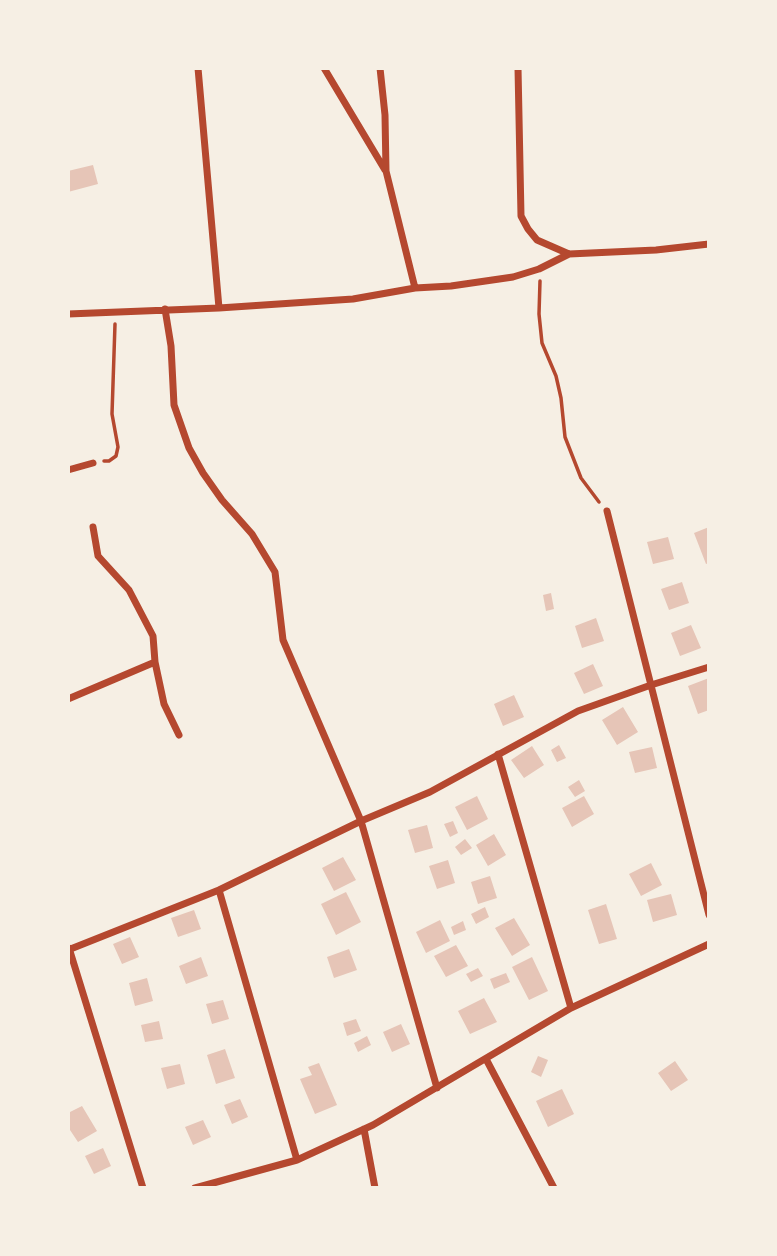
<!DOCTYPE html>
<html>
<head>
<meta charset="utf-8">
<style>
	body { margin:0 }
	#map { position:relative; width:777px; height:1256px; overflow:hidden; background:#f6efe4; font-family:"DM Sans",sans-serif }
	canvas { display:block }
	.frame { position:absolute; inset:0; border:70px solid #f6efe4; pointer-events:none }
</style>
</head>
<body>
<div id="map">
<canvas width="777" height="1256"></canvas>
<div class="frame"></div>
</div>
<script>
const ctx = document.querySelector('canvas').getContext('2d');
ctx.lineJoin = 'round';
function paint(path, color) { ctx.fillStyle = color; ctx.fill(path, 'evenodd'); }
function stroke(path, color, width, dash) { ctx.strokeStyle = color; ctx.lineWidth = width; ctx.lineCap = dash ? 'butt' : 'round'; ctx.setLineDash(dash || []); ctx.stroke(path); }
const building = new Path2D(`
	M 93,165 L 98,184 L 68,192 L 68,171 Z
	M 709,527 L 709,563 L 706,564 L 694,533 Z
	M 668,537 L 674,559 L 653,564 L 647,542 Z
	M 682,582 L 689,603 L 669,610 L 661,589 Z
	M 551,593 L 554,609 L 546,611 L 543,595 Z
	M 596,618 L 604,641 L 582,648 L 575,626 Z
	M 691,625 L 701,648 L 680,656 L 671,633 Z
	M 593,664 L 603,686 L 584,694 L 574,673 Z
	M 709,678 L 709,710 L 698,714 L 688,686 Z
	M 514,695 L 524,717 L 503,726 L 494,704 Z
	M 623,707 L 638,732 L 617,745 L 602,720 Z
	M 559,745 L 566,758 L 557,762 L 551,750 Z
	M 532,746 L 544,765 L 524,778 L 511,760 Z
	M 652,747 L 657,768 L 635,773 L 629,752 Z
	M 579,780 L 585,791 L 575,797 L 568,787 Z
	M 477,796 L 488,819 L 467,830 L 455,807 Z
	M 584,796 L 594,814 L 572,827 L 562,808 Z
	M 453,821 L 458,833 L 450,837 L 444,824 Z
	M 427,825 L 433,848 L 415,853 L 408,830 Z
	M 494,834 L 506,855 L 488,866 L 476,845 Z
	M 465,839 L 472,848 L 461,855 L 455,847 Z
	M 343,857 L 356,880 L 334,891 L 322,868 Z
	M 448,860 L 455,883 L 437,889 L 429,866 Z
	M 651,863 L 662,885 L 641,896 L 629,874 Z
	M 490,876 L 497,898 L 478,904 L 471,882 Z
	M 346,892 L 361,922 L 336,935 L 321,904 Z
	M 671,894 L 677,915 L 653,922 L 647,900 Z
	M 606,904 L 617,939 L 599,944 L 588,910 Z
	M 485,907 L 489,917 L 476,924 L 471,914 Z
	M 194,910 L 201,929 L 178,937 L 171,918 Z
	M 514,918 L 530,945 L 512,956 L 495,928 Z
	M 440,920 L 450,941 L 426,953 L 416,932 Z
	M 463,921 L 466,930 L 454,935 L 451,927 Z
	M 130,937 L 139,957 L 122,964 L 113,944 Z
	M 456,945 L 468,966 L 446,977 L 434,956 Z
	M 349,949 L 357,970 L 334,978 L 327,957 Z
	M 201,957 L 208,976 L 186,984 L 179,966 Z
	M 532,957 L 548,991 L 529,1000 L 512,967 Z
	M 478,968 L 483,976 L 471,982 L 466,974 Z
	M 506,973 L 510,982 L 494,989 L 490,979 Z
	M 147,978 L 153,1001 L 135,1006 L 129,983 Z
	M 484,998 L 497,1022 L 470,1034 L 458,1011 Z
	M 223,1000 L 229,1019 L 212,1024 L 206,1004 Z
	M 356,1019 L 361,1031 L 347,1036 L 343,1023 Z
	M 159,1021 L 163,1039 L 145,1042 L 141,1025 Z
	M 401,1024 L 410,1044 L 392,1052 L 383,1032 Z
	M 367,1036 L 371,1045 L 358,1052 L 354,1043 Z
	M 225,1049 L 235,1078 L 216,1084 L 207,1055 Z
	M 538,1056 L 548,1060 L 541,1077 L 531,1072 Z
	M 675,1061 L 688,1080 L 671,1091 L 658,1073 Z
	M 319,1063 L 337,1105 L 315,1114 L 300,1079 L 312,1075 L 308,1067 Z
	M 180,1064 L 185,1084 L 167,1089 L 161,1068 Z
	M 562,1089 L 574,1114 L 548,1127 L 536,1101 Z
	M 240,1099 L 248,1117 L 232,1124 L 224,1105 Z
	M 82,1106 L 97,1131 L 78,1142 L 68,1127 L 68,1113 Z
	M 203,1120 L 211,1137 L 193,1145 L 185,1127 Z
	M 103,1148 L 111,1166 L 94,1174 L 85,1156 Z`);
const path = new Path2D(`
	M 540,281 L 539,314 L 542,343 L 556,376 L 561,398 L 565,437 L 581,478 L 599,502
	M 104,461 L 109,461 L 116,456 L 118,447 L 112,414 L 115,324`);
const minor = new Path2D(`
	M 198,68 L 219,308
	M 324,68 L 385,170
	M 380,68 L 385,115 L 386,171 L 415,288
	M 518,68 L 521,216 L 528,229 L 537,240 L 569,254 L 656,250 L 709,244
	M 165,309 L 171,346 L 174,405 L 189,448 L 203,473 L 222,500 L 252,534 L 275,572 L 283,640 L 361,821 L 437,1088
	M 68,314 L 219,308 L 353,299 L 415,288 L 451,286 L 513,277 L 539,269 L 569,254
	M 68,470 L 93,463
	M 607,511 L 709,915
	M 93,527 L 98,556 L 129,590 L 153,636 L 155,662 L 164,704 L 179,735
	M 68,699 L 155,662
	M 498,754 L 571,1008
	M 219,890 L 297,1160
	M 69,948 L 143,1188
	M 68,950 L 219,890 L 361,821 L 430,792 L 578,711 L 651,685 L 709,667
	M 486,1059 L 554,1188
	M 364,1129 L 375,1188
	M 195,1188 L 297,1160 L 373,1125 L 571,1008 L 709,944`);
paint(building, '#e6c5b7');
stroke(path, '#b5482f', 3.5);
stroke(minor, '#b5482f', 7);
</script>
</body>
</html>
